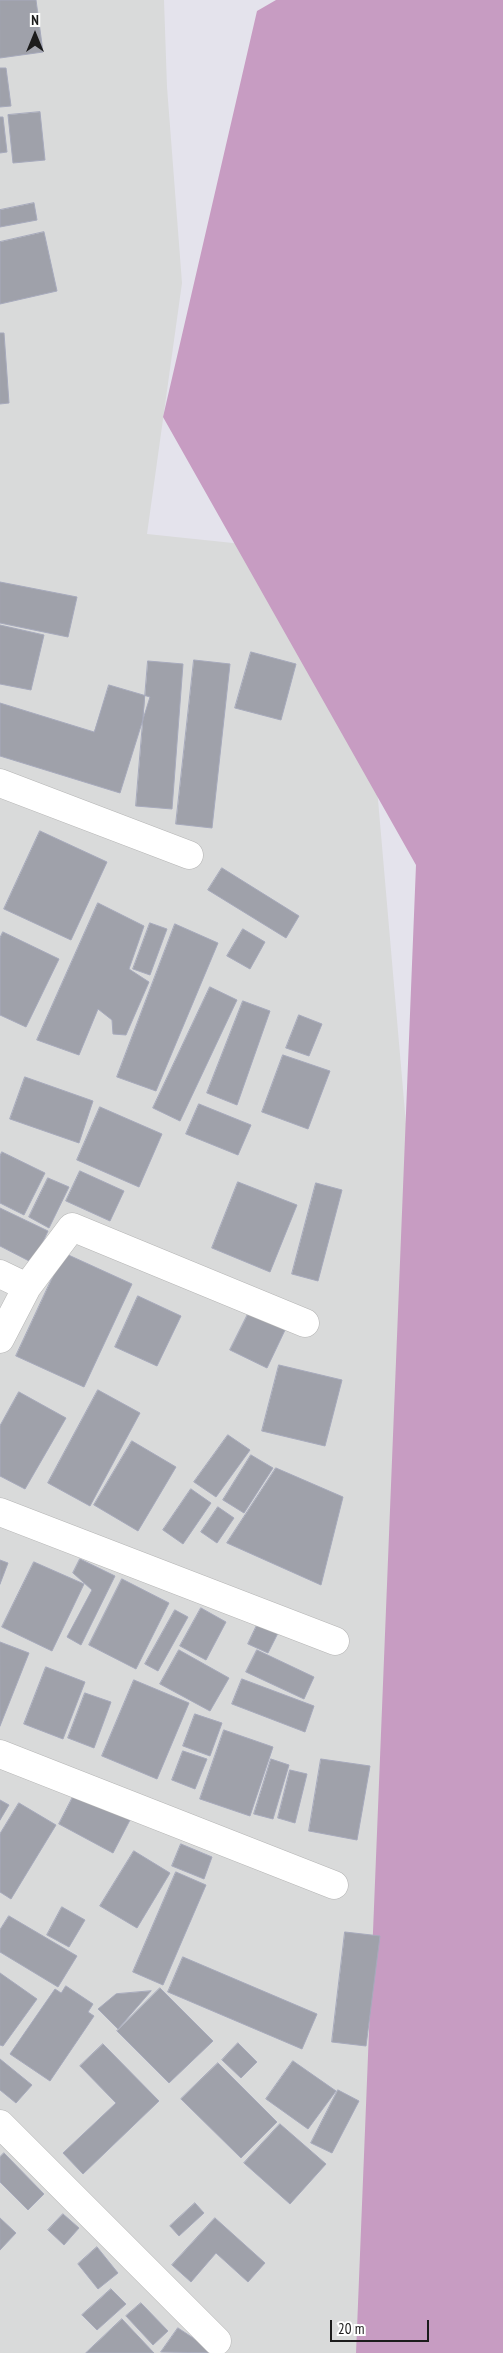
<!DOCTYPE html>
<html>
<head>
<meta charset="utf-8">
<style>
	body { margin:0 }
	#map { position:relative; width:503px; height:2353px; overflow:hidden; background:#e4e3ec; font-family:"PT Sans Narrow",sans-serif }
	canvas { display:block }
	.north { position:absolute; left:10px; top:10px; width:50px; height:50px; -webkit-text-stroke:4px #fff; paint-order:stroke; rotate:0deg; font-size:14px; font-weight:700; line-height:20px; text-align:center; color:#1c1c1c }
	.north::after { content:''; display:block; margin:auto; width:18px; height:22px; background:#1c1c1c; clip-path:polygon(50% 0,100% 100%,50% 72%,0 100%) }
	.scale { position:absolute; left:330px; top:2320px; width:99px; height:22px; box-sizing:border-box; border:2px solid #1c1c1c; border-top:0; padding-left:6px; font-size:15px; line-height:18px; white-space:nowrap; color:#1c1c1c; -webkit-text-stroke:4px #fff; paint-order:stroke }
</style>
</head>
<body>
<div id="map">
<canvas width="503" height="2353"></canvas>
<div class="north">N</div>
<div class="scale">20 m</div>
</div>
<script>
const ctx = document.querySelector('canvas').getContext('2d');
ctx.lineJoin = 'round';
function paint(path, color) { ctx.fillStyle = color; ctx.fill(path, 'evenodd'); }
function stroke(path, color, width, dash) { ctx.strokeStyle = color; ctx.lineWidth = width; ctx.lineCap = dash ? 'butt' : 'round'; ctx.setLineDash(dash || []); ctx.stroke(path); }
const residential = new Path2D(`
	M 0,0 L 164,0 L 167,87 L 182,283 L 147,534 L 357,556 L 414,1217 L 388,2353 L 0,2353 Z`);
const forest = new Path2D(`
	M 276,0 L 503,0 L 503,2353 L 356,2353 L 416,865 L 163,417 L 257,11 Z`);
const building = new Path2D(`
	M 0,0 L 36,0 L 43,52 L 0,58 Z
	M 0,68 L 6,68 L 11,106 L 0,107 Z
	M 40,112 L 45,160 L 13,163 L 8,115 Z
	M 0,117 L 3,117 L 7,152 L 0,153 Z
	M 34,203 L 37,220 L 0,227 L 0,210 Z
	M 44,232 L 57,291 L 0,304 L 0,242 Z
	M 0,333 L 4,333 L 9,403 L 0,404 Z
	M 0,582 L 77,597 L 68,637 L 0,623 Z
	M 0,625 L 44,635 L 31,690 L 0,684 Z
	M 251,652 L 296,664 L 281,720 L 235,708 Z
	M 194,660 L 230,664 L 212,828 L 176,824 Z
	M 148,661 L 183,664 L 172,809 L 136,806 Z
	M 109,685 L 150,697 L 120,793 L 0,756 L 0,703 L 94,732 Z
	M 40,831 L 107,862 L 71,940 L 4,909 Z
	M 222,868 L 299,916 L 286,938 L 208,890 Z
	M 98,903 L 144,926 L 129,969 L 149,982 L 126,1035 L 113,1034 L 112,1020 L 98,1009 L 79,1055 L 37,1040 Z
	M 150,923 L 167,929 L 150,975 L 133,969 Z
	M 175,924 L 218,943 L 156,1091 L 117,1077 Z
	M 243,929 L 265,942 L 250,969 L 227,956 Z
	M 3,932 L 59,959 L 26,1027 L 0,1015 L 0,938 Z
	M 210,987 L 237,1000 L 180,1121 L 153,1108 Z
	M 243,1001 L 270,1011 L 237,1105 L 207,1093 Z
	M 299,1015 L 322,1024 L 309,1056 L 286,1048 Z
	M 283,1055 L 330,1071 L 308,1129 L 262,1112 Z
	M 25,1077 L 93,1101 L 79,1143 L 10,1119 Z
	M 199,1104 L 251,1125 L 238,1155 L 186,1134 Z
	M 100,1107 L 162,1134 L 139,1187 L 77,1160 Z
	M 2,1152 L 45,1173 L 24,1215 L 0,1203 L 0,1156 Z
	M 80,1171 L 124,1191 L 110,1221 L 66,1201 Z
	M 48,1178 L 69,1187 L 49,1228 L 29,1217 Z
	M 238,1182 L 297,1205 L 270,1272 L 212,1248 Z
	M 316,1183 L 342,1190 L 318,1281 L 292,1274 Z
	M 0,1208 L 48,1231 L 33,1263 L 0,1246 Z
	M 64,1253 L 132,1284 L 84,1387 L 16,1356 Z
	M 138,1296 L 181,1316 L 157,1366 L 115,1347 Z
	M 250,1310 L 286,1328 L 267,1368 L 230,1350 Z
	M 279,1365 L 342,1380 L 325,1446 L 262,1431 Z
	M 98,1390 L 140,1413 L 90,1506 L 48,1483 Z
	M 19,1392 L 66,1418 L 25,1489 L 0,1476 L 0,1426 Z
	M 228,1435 L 250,1450 L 216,1497 L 194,1482 Z
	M 132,1441 L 176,1467 L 138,1531 L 94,1505 Z
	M 251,1455 L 273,1468 L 244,1513 L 223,1500 Z
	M 276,1468 L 343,1497 L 321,1585 L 227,1543 Z
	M 191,1489 L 211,1503 L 183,1544 L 163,1530 Z
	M 218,1507 L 234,1518 L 217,1543 L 201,1532 Z
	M 80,1559 L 115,1576 L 81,1645 L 67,1637 L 92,1590 L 73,1573 Z
	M 0,1560 L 8,1563 L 0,1584 Z
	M 34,1562 L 84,1584 L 52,1651 L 2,1627 Z
	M 122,1579 L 169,1603 L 136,1669 L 89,1645 Z
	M 201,1608 L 226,1622 L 206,1660 L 180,1646 Z
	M 175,1610 L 188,1617 L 158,1671 L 145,1664 Z
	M 258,1623 L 278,1633 L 268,1653 L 248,1644 Z
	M 0,1642 L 29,1653 L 0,1726 Z
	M 179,1650 L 229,1678 L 210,1711 L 160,1684 Z
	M 257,1650 L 314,1677 L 304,1699 L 246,1672 Z
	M 46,1667 L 85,1682 L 63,1739 L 24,1724 Z
	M 242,1679 L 314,1706 L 305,1732 L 232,1704 Z
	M 134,1680 L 189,1703 L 157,1779 L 102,1756 Z
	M 85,1693 L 111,1702 L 94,1748 L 68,1738 Z
	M 195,1714 L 222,1723 L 210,1756 L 183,1746 Z
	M 224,1730 L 273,1747 L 250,1816 L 200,1799 Z
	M 183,1751 L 207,1759 L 195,1789 L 172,1780 Z
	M 271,1759 L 289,1765 L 273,1819 L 254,1814 Z
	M 321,1759 L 370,1766 L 357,1840 L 309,1831 Z
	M 290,1770 L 307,1774 L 295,1823 L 278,1818 Z
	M 76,1791 L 130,1820 L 113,1853 L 59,1824 Z
	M 0,1800 L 9,1805 L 0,1820 Z
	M 19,1803 L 56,1825 L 11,1899 L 0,1892 L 0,1834 Z
	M 181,1844 L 212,1857 L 204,1879 L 172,1866 Z
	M 134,1851 L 170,1873 L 137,1928 L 100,1906 Z
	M 176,1872 L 206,1885 L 163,1985 L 133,1972 Z
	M 62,1907 L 85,1920 L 69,1947 L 47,1935 Z
	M 9,1916 L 77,1956 L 58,1987 L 0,1952 L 0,1930 Z
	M 345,1932 L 380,1936 L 366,2046 L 332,2042 Z
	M 183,1957 L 317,2014 L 302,2049 L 168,1992 Z
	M 0,1973 L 37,1999 L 3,2046 L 0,2045 Z
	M 66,1986 L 93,2004 L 88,2012 L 94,2016 L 50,2081 L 10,2054 L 55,1989 L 61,1993 Z
	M 160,1988 L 213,2041 L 169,2083 L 117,2031 Z
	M 151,1991 L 118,2029 L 98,2009 L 116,1994 Z
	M 238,2043 L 257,2062 L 241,2078 L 222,2060 Z
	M 103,2044 L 159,2101 L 83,2174 L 63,2153 L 116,2103 L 80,2066 Z
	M 0,2059 L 32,2085 L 16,2103 L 0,2090 Z
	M 293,2061 L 336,2091 L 308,2129 L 266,2099 Z
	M 218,2063 L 277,2122 L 241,2158 L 181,2099 Z
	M 338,2090 L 359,2101 L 332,2153 L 311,2143 Z
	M 280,2124 L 326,2164 L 290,2204 L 244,2163 Z
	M 4,2153 L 44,2194 L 28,2210 L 0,2182 L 0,2157 Z
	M 195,2203 L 204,2213 L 179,2236 L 170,2226 Z
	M 63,2214 L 79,2228 L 64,2245 L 48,2230 Z
	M 0,2218 L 16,2233 L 0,2250 Z
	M 215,2218 L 265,2263 L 248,2282 L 216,2253 L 191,2282 L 172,2265 Z
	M 97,2247 L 118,2273 L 98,2289 L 78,2264 Z
	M 111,2289 L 126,2304 L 97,2330 L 82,2315 Z
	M 141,2303 L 168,2331 L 153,2345 L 126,2316 Z
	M 122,2319 L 154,2353 L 86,2353 Z
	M 178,2328 L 216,2353 L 161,2352 Z`);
const minor = new Path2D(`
	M 0,783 L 189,855
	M 0,1274 L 27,1287 L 0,1339
	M 27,1287 L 72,1227 L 305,1323
	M 0,1512 L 335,1641
	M 0,1754 L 334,1885
	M 0,2124 L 217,2341`);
paint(residential, '#d9dada');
paint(forest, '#c79cc2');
paint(building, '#9fa1aa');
stroke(building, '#a7aabc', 1);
stroke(minor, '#b5b5b5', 29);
stroke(minor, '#fff', 28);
</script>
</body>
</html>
